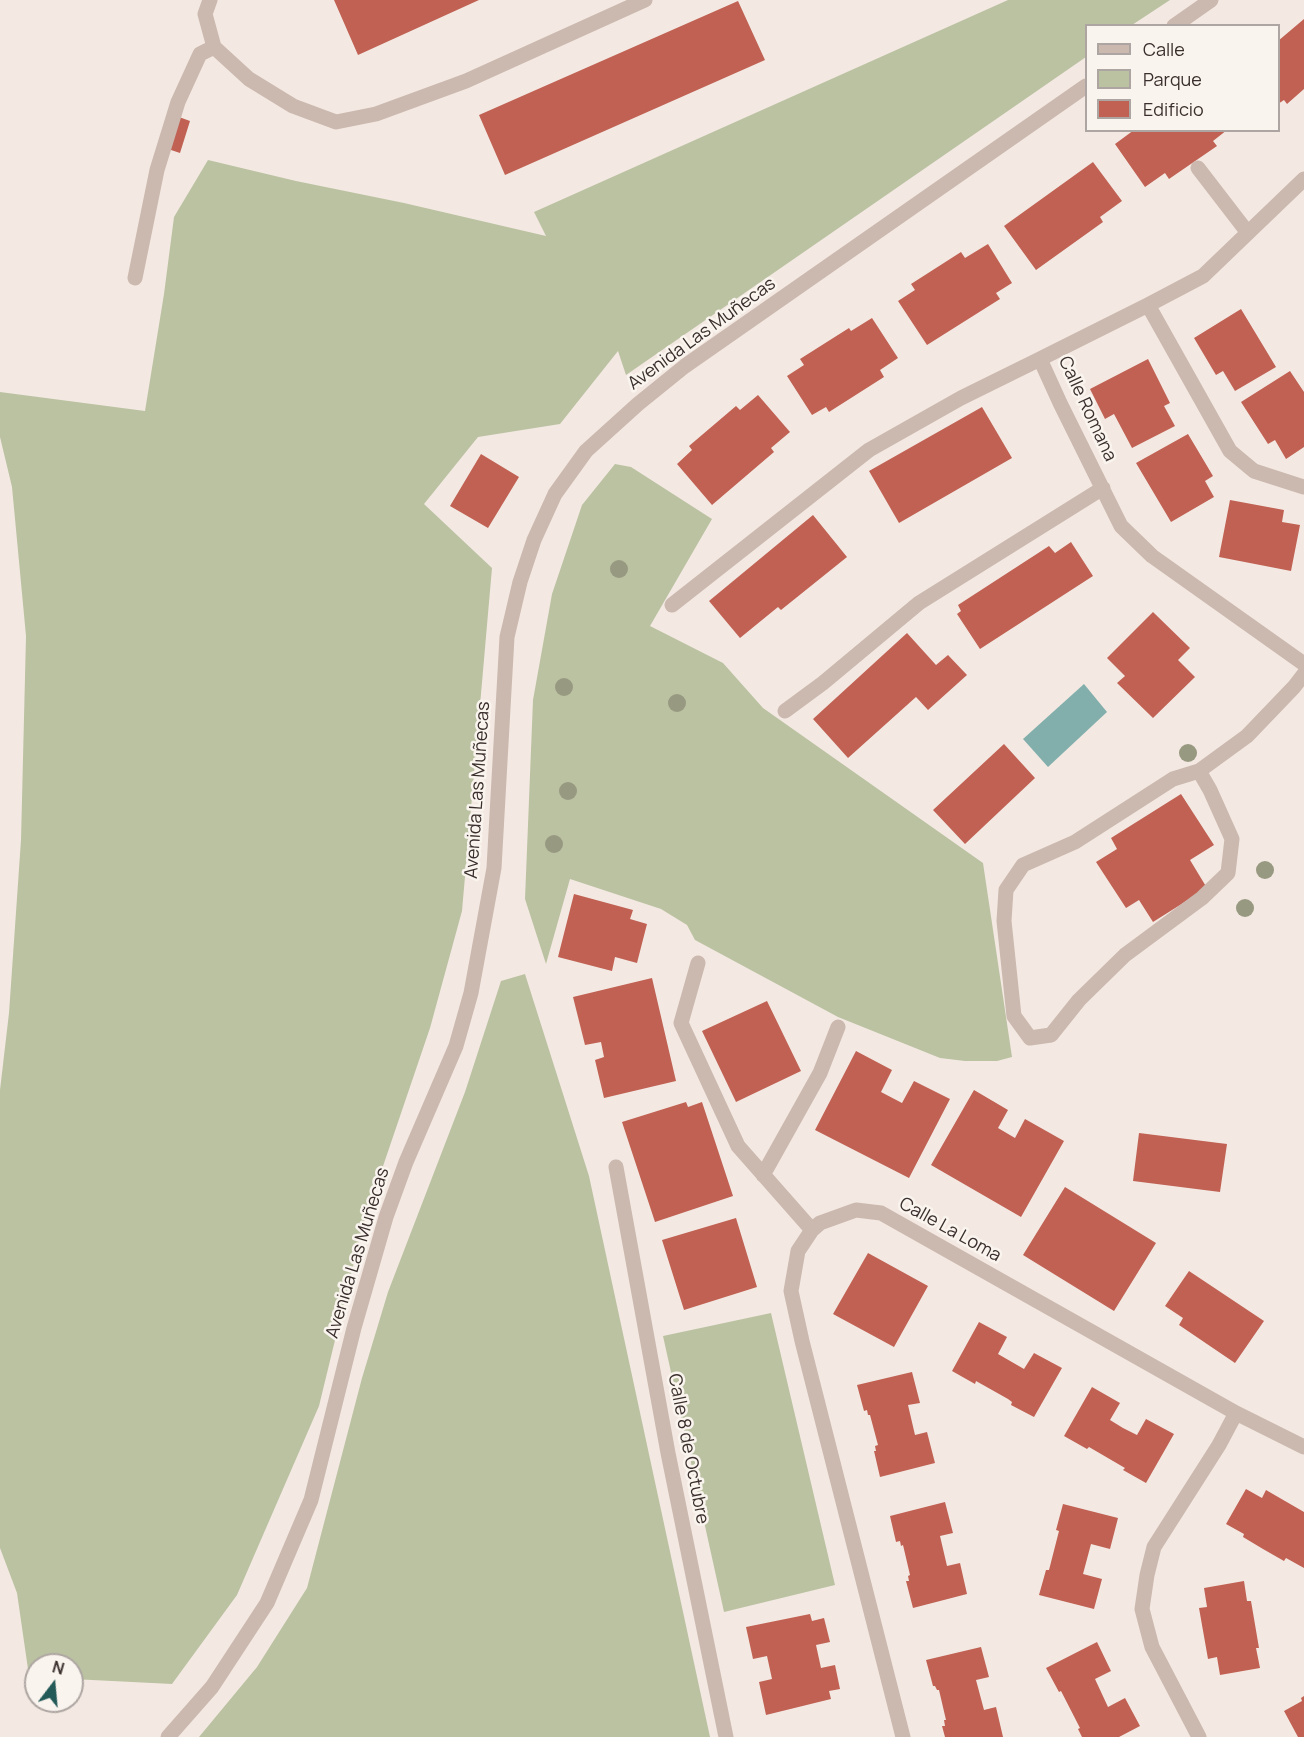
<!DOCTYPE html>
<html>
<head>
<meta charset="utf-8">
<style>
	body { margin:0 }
	#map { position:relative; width:1304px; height:1737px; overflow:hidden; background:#f3e9e2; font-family:Manrope,sans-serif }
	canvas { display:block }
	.legend { position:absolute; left:1085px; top:24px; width:195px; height:108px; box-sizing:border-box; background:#faf4ef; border:2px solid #ada5a1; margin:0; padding:8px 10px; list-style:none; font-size:18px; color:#3a2f2c }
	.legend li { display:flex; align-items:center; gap:12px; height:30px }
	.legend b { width:30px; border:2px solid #ada5a1 }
	.north { position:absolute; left:24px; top:1653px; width:60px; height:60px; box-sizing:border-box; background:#faf4ef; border:2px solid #ada5a1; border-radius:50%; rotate:16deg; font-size:16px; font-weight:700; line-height:24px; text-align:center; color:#3a2f2c }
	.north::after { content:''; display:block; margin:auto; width:21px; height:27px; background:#235a57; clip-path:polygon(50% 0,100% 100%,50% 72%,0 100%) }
</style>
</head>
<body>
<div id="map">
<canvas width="1304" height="1737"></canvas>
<ul class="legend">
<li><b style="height:8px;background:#cbb8ae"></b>Calle</li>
<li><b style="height:16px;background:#bbc2a2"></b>Parque</li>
<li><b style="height:16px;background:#c06153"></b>Edificio</li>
</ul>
<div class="north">N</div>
</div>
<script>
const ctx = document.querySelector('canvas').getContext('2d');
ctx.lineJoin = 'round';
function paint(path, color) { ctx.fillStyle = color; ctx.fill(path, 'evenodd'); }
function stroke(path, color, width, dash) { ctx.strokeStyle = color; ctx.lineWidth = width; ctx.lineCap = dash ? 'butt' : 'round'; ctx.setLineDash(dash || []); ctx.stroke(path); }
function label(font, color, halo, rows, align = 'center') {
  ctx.font = font + ' Manrope,sans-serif'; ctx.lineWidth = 5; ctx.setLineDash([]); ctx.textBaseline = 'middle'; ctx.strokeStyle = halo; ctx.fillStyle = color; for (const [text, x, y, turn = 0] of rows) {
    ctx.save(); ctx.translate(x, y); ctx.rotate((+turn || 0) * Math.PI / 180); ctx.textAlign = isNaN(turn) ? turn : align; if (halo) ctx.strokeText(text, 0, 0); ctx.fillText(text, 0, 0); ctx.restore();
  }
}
const green = new Path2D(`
	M 1008,0 L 1170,0 L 1132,25 L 1086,26 L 1086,57 L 626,375 L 618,351 L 560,424 L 478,437 L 424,504 L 492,568 L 462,911 L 430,1028 L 363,1225 L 319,1406 L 237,1595 L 172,1684 L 72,1679 L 72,1665 L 36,1665 L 36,1677 L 29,1676 L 17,1593 L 0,1548 L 0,1090 L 9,1013 L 21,840 L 26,636 L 12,487 L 0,437 L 0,392 L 145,411 L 164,294 L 174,217 L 208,160 L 296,181 L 404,203 L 546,236 L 534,212 Z
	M 615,464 L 631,467 L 712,519 L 650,626 L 723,663 L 763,708 L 983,863 L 1012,1057 L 997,1061 L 965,1061 L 940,1058 L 838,1017 L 695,940 L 687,925 L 661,909 L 570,879 L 546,964 L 525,899 L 533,700 L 552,594 L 582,505 Z
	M 525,974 L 589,1176 L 710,1737 L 199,1737 L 257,1667 L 307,1588 L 362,1378 L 388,1292 L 465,1092 L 501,981 Z
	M 771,1313 L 835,1585 L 724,1612 L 663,1336 Z`);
const water = new Path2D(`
	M 1084,684 L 1107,712 L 1048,767 L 1023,739 Z`);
const building = new Path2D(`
	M 334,0 L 479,0 L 358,55 Z
	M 738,1 L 765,60 L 505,175 L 479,115 Z
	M 1304,19 L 1304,89 L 1287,104 L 1284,100 L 1278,104 L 1278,41 Z
	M 179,117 L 190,121 L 180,153 L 168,149 Z
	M 1134,130 L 1227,130 L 1213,141 L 1217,146 L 1169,179 L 1165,173 L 1145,187 L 1115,144 Z
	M 1093,162 L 1122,201 L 1100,217 L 1103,222 L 1036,270 L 1004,226 Z
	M 988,244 L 1012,283 L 996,293 L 1000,299 L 927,345 L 898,301 L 915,290 L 911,284 L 961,252 L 965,258 Z
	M 1241,309 L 1276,367 L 1235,391 L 1223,371 L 1216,375 L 1194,338 Z
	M 872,318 L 898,358 L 880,370 L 884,377 L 829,412 L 826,407 L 812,415 L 787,376 L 804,365 L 800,359 L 849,328 L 851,331 Z
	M 1148,359 L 1170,403 L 1164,406 L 1175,426 L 1132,448 L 1114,414 L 1105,419 L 1090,389 Z
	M 1290,371 L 1304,392 L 1304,447 L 1286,459 L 1275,440 L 1268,444 L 1241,402 Z
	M 758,395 L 790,432 L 771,448 L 774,452 L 712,505 L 677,464 L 692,450 L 689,446 L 736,406 L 740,410 Z
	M 982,407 L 1012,458 L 899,523 L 869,471 Z
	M 1188,434 L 1213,476 L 1205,481 L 1214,497 L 1171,522 L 1136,463 Z
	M 481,454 L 519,477 L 488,528 L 450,506 Z
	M 1230,500 L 1284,510 L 1282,522 L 1300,525 L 1291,571 L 1219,557 Z
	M 813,515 L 847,557 L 781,610 L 778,607 L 740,638 L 709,601 Z
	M 1071,542 L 1093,576 L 980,649 L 957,614 L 961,611 L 958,605 L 1049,546 L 1055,553 Z
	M 1153,612 L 1190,648 L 1178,660 L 1195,677 L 1153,718 L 1117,683 L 1125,676 L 1107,658 Z
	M 907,633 L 936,665 L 948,655 L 967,675 L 928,710 L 916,697 L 848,758 L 813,719 Z
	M 1004,744 L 1035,778 L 965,844 L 933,810 Z
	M 1181,794 L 1214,845 L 1190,860 L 1207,888 L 1153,922 L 1139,900 L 1126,908 L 1096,862 L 1117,849 L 1111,838 Z
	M 574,894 L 633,910 L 630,919 L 647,924 L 637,963 L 615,957 L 612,971 L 558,957 Z
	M 652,978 L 676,1081 L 604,1098 L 595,1060 L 604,1057 L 601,1042 L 585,1045 L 573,997 Z
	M 767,1001 L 801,1071 L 736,1102 L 702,1031 Z
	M 856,1051 L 892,1070 L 881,1092 L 902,1103 L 914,1081 L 950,1099 L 909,1178 L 815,1130 Z
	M 974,1090 L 1008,1110 L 998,1128 L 1015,1138 L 1025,1119 L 1064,1141 L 1021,1217 L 931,1165 Z
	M 686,1102 L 688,1107 L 702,1102 L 733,1196 L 655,1222 L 622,1122 Z
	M 1139,1133 L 1227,1144 L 1220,1192 L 1133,1181 Z
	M 1065,1187 L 1156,1243 L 1114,1311 L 1023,1255 Z
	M 736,1218 L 757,1287 L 684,1310 L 662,1240 Z
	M 868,1253 L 928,1286 L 894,1347 L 833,1314 Z
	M 1189,1271 L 1264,1321 L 1235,1363 L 1179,1325 L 1183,1318 L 1165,1306 Z
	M 979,1322 L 1007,1337 L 998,1354 L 1024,1369 L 1034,1353 L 1062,1368 L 1034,1417 L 1011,1405 L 1012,1402 L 1008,1399 L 976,1381 L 975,1384 L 952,1371 Z
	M 912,1372 L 920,1403 L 908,1405 L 915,1435 L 927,1432 L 935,1463 L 880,1477 L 874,1451 L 876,1451 L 875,1446 L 878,1445 L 870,1415 L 868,1415 L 867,1410 L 864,1411 L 857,1385 Z
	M 1092,1387 L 1120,1403 L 1110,1420 L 1123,1428 L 1137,1435 L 1146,1419 L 1174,1434 L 1146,1483 L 1123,1470 L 1125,1468 L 1089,1447 L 1087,1449 L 1064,1436 Z
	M 1246,1489 L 1262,1498 L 1266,1490 L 1304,1512 L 1304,1568 L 1286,1558 L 1284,1561 L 1263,1549 L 1243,1537 L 1244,1534 L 1226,1524 Z
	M 945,1502 L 953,1533 L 940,1536 L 947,1566 L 960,1563 L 967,1594 L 913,1608 L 906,1581 L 909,1581 L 908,1576 L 910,1575 L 903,1545 L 901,1546 L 900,1541 L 896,1542 L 890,1516 Z
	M 1063,1504 L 1118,1518 L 1110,1549 L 1091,1544 L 1083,1574 L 1102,1579 L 1094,1609 L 1039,1595 L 1046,1570 L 1049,1570 L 1059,1531 L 1056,1530 Z
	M 1244,1581 L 1247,1601 L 1251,1601 L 1259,1648 L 1256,1648 L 1260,1668 L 1220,1675 L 1217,1657 L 1208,1659 L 1199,1608 L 1207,1607 L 1204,1588 Z
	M 810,1614 L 812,1621 L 824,1618 L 830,1642 L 816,1645 L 821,1668 L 835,1665 L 840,1689 L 829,1691 L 831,1699 L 766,1715 L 759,1682 L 772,1679 L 767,1656 L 753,1659 L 746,1627 Z
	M 1097,1642 L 1111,1671 L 1095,1679 L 1108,1707 L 1125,1698 L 1140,1726 L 1119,1737 L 1082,1737 L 1078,1729 L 1080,1728 L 1061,1691 L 1059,1692 L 1046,1668 Z
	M 981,1647 L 989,1677 L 976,1680 L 984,1710 L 996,1707 L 1003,1737 L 945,1737 L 942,1726 L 945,1726 L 944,1720 L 946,1720 L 939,1690 L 937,1690 L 935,1686 L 933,1686 L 926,1660 Z
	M 1304,1696 L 1304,1737 L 1298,1737 L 1284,1711 L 1302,1701 L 1301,1698 Z`);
const minor = new Path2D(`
	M 210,0 L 205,14 L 214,47 L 249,79 L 293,106 L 336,122 L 376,114 L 466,81 L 645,0
	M 1174,26 L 1211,0
	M 1198,168 L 1248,233
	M 1304,179 L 1203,276 L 1148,305 L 1040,359 L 1060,403 L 1121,526 L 1152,556 L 1304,664
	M 135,278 L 157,170 L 178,102 L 200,54 L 214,47
	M 1148,305 L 1230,451 L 1254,471 L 1304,487
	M 672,605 L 869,450 L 961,398 L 1040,359
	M 785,711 L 823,683 L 919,603 L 1103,488
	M 1199,771 L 1210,790 L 1232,839 L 1228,873 L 1202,898 L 1125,955 L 1079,1000 L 1051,1035 L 1030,1038 L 1014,1016 L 1004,921 L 1006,890 L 1023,865 L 1075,842 L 1173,779 L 1199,771 L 1247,736 L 1294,687 L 1304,674
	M 698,963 L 681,1023 L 738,1146 L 812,1230
	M 616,1167 L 668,1453 L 726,1737
	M 763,1175 L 820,1073 L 838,1027
	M 168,1737 L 212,1687 L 267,1603 L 311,1500 L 354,1328 L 386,1217 L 406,1162 L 456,1046 L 471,993 L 494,868 L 507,637 L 520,582 L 534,540 L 555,494 L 586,451 L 638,404 L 685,366 L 1086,86
	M 903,1737 L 802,1341 L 791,1291 L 798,1251 L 812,1230 L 820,1223 L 856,1210 L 881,1213 L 1236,1413 L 1304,1447
	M 1199,1737 L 1152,1647 L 1142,1609 L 1147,1575 L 1154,1547 L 1219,1445 L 1236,1413`);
const trees = [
	[619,569],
	[564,687],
	[677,703],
	[1188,753],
	[568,791],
	[554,844],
	[1265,870],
	[1245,908]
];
const streetNames = [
	["Avenida Las Muñecas",702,334,-36],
	["Calle Romana",1087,409,65],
	["Avenida Las Muñecas",478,790,-86],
	["Calle La Loma",950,1230,29],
	["Avenida Las Muñecas",358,1253,-73],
	["Calle 8 de Octubre",688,1449,79]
];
paint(green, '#bbc2a2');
paint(water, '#82afac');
paint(building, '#c06153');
stroke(minor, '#cbb8ae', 15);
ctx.fillStyle = '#989981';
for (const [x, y] of trees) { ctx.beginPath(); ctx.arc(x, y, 9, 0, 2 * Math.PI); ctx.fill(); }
label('18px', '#3a2f2c', '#faf4ef', streetNames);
</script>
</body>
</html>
